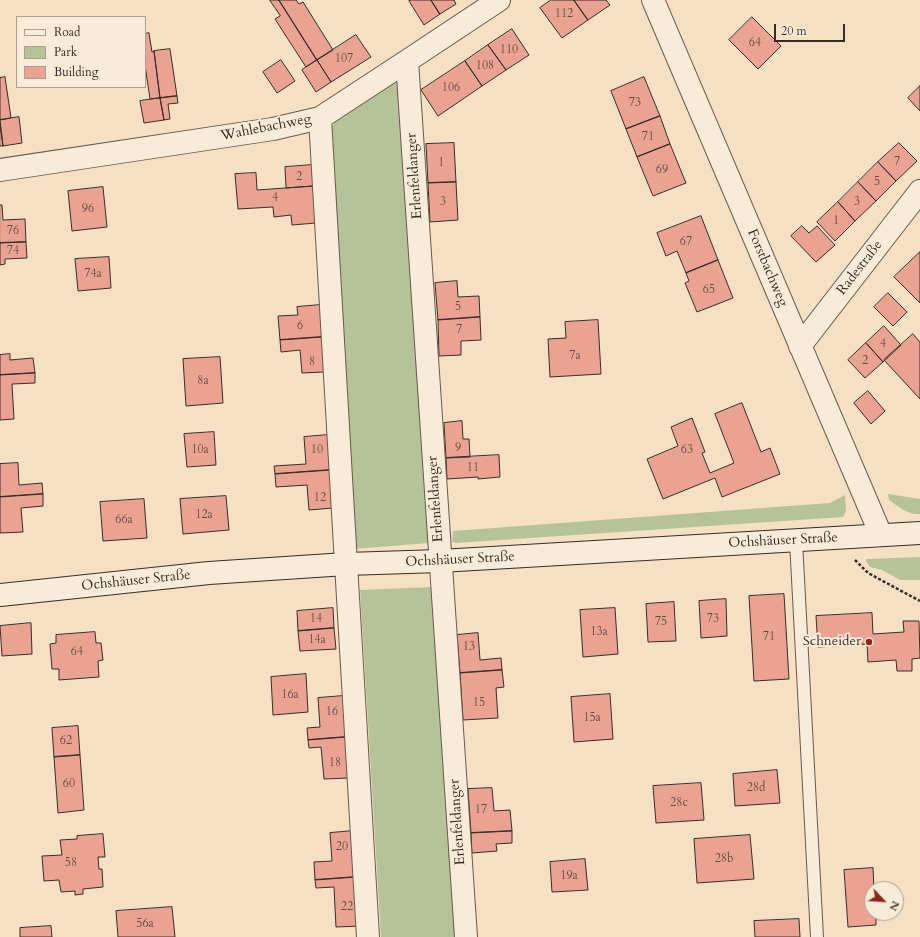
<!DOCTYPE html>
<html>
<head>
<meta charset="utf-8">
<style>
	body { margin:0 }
	#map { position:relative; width:920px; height:937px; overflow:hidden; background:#f5e0c3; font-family:Cardo,serif }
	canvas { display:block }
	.legend { position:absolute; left:16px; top:16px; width:130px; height:72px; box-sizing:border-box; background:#f8ebd8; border:1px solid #aa9f90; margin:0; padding:5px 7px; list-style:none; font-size:12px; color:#362e25 }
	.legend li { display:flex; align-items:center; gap:8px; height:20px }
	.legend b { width:20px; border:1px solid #aa9f90 }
	.north { position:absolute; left:864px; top:881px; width:40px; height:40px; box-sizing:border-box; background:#f8ebd8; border:1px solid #aa9f90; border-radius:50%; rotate:115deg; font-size:11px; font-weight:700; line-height:16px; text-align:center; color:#362e25 }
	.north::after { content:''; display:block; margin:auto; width:14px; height:18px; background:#8f2418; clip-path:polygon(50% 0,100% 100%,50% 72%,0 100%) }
	.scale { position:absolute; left:774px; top:24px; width:71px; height:18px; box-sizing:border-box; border:2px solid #362e25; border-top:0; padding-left:5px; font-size:12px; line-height:14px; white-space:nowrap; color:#362e25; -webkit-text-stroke:3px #f8ebd8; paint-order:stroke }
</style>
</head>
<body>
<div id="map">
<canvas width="920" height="937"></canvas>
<ul class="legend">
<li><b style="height:5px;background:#f8ebd8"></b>Road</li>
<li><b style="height:11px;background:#b6c398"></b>Park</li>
<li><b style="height:11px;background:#eaa392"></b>Building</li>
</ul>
<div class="north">N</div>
<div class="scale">20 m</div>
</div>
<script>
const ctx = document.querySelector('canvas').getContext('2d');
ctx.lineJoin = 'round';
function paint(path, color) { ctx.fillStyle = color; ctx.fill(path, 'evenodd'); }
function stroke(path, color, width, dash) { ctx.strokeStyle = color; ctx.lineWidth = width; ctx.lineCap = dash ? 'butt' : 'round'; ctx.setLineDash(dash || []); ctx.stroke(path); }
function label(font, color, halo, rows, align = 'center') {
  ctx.font = font + ' Cardo,serif'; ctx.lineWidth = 4; ctx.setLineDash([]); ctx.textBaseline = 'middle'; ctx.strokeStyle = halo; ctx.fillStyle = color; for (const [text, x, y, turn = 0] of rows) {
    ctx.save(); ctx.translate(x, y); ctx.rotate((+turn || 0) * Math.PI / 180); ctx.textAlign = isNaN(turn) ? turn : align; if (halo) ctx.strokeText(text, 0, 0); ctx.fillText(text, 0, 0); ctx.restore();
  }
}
const green = new Path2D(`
	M 394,82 L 400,86 L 429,543 L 353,549 L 330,131 L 336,120 Z
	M 888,494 L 920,499 L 920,514 C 908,515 899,507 889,500 Z
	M 845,495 L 846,511 L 843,517 L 456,543 L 452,542 L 453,531 L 830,503 Z
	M 920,557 L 920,580 L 900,580 L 882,570 L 870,567 L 866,561 L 867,559 Z
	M 432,587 L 456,937 L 381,937 L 360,590 Z`);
const building = new Path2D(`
	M 270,0 L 279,0 L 317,60 L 306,67 L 275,19 L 280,16 Z
	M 279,0 L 296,0 L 299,4 L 303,2 L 333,50 L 317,60 Z
	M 412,0 L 431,0 L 440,14 L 424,25 L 409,1 Z
	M 431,0 L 454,0 L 456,4 L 440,14 Z
	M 551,0 L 574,0 L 588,20 L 562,38 L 540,8 Z
	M 574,0 L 606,0 L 610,5 L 588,20 Z
	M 752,17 L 781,46 L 758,69 L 729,40 Z
	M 512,29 L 529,55 L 506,70 L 488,45 Z
	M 149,33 L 152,52 L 154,51 L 160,98 L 150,99 L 145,65 L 145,34 Z
	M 356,35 L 371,57 L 331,82 L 317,60 Z
	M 488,45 L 506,70 L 482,86 L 465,61 Z
	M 170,49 L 177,96 L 160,98 L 154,51 Z
	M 281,60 L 295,81 L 277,93 L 263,72 Z
	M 317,60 L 331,82 L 316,92 L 302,70 Z
	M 465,61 L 482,86 L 438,116 L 421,90 Z
	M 5,77 L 11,118 L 0,120 L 0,78 Z
	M 644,77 L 660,116 L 626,129 L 611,91 Z
	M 920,86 L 920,111 L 908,98 Z
	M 177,96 L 178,103 L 168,104 L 170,119 L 164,120 L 160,98 Z
	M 160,98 L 164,120 L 144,123 L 140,101 Z
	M 660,116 L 670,144 L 637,157 L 626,129 Z
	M 19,117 L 22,143 L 3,146 L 0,120 Z
	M 0,124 L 3,146 L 0,146 Z
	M 454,143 L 456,182 L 428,183 L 426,144 Z
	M 899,143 L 917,161 L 896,181 L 878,162 Z
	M 670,144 L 686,183 L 653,196 L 637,157 Z
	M 878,162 L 896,181 L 876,201 L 858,182 Z
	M 312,165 L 313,186 L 286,188 L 285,167 Z
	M 256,173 L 257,190 L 313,186 L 316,223 L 292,225 L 291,215 L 274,217 L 273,207 L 238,209 L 235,174 Z
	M 456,182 L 458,220 L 430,222 L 428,183 Z
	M 858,182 L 876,201 L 855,221 L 838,202 Z
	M 103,187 L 107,227 L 72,231 L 68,191 Z
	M 838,202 L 855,221 L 835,241 L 817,222 Z
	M 0,205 L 2,205 L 3,220 L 25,219 L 26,242 L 0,243 Z
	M 701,216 L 718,260 L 686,273 L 677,251 L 666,256 L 657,233 Z
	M 802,226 L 809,233 L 817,226 L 835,245 L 816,262 L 791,236 Z
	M 26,242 L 27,258 L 5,259 L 5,264 L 0,265 L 0,243 Z
	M 920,252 L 920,303 L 894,277 Z
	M 109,257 L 111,288 L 78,291 L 75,259 Z
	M 718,260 L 733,298 L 697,312 L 685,283 L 689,281 L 686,273 Z
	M 457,281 L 458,297 L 479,296 L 480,317 L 438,320 L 435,283 Z
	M 888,293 L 907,312 L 893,326 L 874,307 Z
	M 320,305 L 322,337 L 280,340 L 278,316 L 298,315 L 297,307 Z
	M 480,317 L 481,340 L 461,341 L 461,355 L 439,356 L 438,320 Z
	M 598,320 L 601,374 L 550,377 L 548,339 L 566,338 L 565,322 Z
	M 884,326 L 901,345 L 883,362 L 866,343 Z
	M 913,334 L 920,342 L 920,399 L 884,360 Z
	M 322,337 L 324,372 L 302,373 L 300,350 L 281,352 L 280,340 Z
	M 866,343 L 883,362 L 865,378 L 848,360 Z
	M 10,354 L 10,360 L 33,358 L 35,373 L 0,375 L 0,355 Z
	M 220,357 L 223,403 L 186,406 L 183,359 Z
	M 35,373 L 35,383 L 12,384 L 14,419 L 0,420 L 0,375 Z
	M 868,391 L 885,411 L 871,424 L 854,403 Z
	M 742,403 L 761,452 L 770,448 L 780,474 L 722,497 L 715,478 L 663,499 L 647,459 L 678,446 L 671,427 L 692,418 L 705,452 L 702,453 L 710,473 L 734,463 L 715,414 Z
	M 462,421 L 463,439 L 469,439 L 470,457 L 446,458 L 444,423 Z
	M 214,432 L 216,465 L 187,467 L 184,434 Z
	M 328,435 L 331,470 L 275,474 L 274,466 L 306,464 L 304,437 Z
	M 499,455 L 500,477 L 478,479 L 478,477 L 447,479 L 446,458 Z
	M 18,463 L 19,485 L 42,483 L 43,494 L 0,497 L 0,464 Z
	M 331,470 L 333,508 L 309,510 L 307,485 L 276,487 L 275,474 Z
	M 43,494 L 43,506 L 21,508 L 23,532 L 0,533 L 0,497 Z
	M 226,496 L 229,530 L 183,534 L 180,499 Z
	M 144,499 L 147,538 L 103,541 L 100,502 Z
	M 784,594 L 789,679 L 754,681 L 749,596 Z
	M 726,599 L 727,636 L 701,638 L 699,601 Z
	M 674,602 L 676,641 L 648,642 L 646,604 Z
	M 333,608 L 334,628 L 298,631 L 297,611 Z
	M 615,608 L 618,654 L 583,657 L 580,610 Z
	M 872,613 L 873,634 L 904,632 L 903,621 L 919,621 L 920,658 L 912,659 L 912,671 L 897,671 L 896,660 L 868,662 L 867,644 L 818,647 L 816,616 Z
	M 31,623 L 32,654 L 2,656 L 0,626 Z
	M 334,628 L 336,649 L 300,651 L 298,631 Z
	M 95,632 L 96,643 L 101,643 L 103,660 L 98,661 L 99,677 L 59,680 L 59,669 L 52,669 L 50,644 L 56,643 L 56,635 Z
	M 478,633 L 480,660 L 501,658 L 502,670 L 460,673 L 457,635 Z
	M 502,670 L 504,687 L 496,688 L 498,718 L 463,720 L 460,673 Z
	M 306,674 L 308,712 L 273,715 L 271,677 Z
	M 610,694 L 613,739 L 574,742 L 571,697 Z
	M 343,696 L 346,737 L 308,740 L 307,728 L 320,727 L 318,698 Z
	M 78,726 L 80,755 L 54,757 L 52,728 Z
	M 346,737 L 349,778 L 324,779 L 321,747 L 309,748 L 308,740 Z
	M 80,755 L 84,810 L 58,813 L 54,757 Z
	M 777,770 L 780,803 L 735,806 L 733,774 Z
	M 701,783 L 704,820 L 656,823 L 653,786 Z
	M 492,788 L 494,811 L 510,810 L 512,831 L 471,833 L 468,789 Z
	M 353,831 L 356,877 L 315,880 L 314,862 L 332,861 L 330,833 Z
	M 512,831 L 512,843 L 496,844 L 497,851 L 472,853 L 471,833 Z
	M 103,834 L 105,857 L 98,857 L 99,869 L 102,869 L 103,887 L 83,889 L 83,894 L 75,895 L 75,891 L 61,892 L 59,880 L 44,881 L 42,856 L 62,855 L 60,840 L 77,839 L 77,836 Z
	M 750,835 L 754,879 L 697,883 L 694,839 Z
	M 585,859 L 588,890 L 552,892 L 550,862 Z
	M 873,868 L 874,889 L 872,889 L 872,913 L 876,913 L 876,925 L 848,927 L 844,870 Z
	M 356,877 L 360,926 L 336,927 L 334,887 L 316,888 L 315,880 Z
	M 172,907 L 175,937 L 118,937 L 116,911 Z
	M 799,919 L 800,937 L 755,937 L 754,921 Z
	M 51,926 L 52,937 L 20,937 L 20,928 Z`);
const path = new Path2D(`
	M 855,560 L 868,573 L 920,601`);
const service = new Path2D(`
	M 796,541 L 817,937`);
const minor = new Path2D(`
	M 407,61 L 466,937
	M 320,118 L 346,564 L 368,937
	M 0,170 L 273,129 L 320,118 L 407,61 L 499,0
	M 800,346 L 920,191`);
const tertiary = new Path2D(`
	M 653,0 L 881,535`);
const secondary = new Path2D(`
	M 0,595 L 209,573 L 346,564 L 440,561 L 920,533`);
const markers = [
	[869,642,4,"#8f2418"]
];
const numberNames = [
	["112",564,14],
	["64",755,43],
	["110",509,50],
	["107",344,59],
	["108",485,66],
	["106",451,88],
	["73",635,103],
	["71",648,137],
	["7",897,162],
	["1",441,163],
	["69",662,170],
	["2",299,177],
	["5",877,182],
	["4",275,198],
	["3",443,202],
	["3",857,202],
	["96",88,209],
	["1",836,221],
	["76",13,231],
	["67",686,242],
	["74",13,251],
	["74a",93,274],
	["65",709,290],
	["5",458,307],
	["6",300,326],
	["7",459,330],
	["4",883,344],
	["7a",575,356],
	["2",865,361],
	["8",312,362],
	["8a",203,381],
	["9",458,448],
	["10a",200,450],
	["10",317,450],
	["63",687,450],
	["11",473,468],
	["12",320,498],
	["12a",204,515],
	["66a",124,520],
	["14",316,619],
	["73",713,619],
	["75",661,622],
	["13a",599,632],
	["71",769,637],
	["14a",317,640],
	["13",469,647],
	["64",77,652],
	["16a",290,695],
	["15",479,703],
	["16",332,712],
	["15a",592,718],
	["62",66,741],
	["18",335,763],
	["60",69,784],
	["28d",756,788],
	["28c",679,803],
	["17",481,810],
	["20",342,847],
	["28b",724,859],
	["58",71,863],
	["19a",569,876],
	["22",347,907],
	["56a",145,924]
];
const streetNames = [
	["Wahlebachweg",266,128,-11],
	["Erlenfeldanger",415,176,-94],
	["Forstbachweg",767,268,67],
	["Radestraße",860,268,-52],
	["Erlenfeldanger",436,499,-94],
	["Ochshäuser Straße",783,541,-3],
	["Ochshäuser Straße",460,560,-3],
	["Ochshäuser Straße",136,581,-6],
	["Erlenfeldanger",458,822,-94]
];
const poiNames = [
	["Schneider",861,642]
];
paint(green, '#b6c398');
paint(building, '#eaa392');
stroke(building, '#362e25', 1);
stroke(service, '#665a4c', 14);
stroke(minor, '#665a4c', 24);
stroke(tertiary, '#665a4c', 24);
stroke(secondary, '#362e25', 24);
stroke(path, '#362e25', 2.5, [3, 2]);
stroke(service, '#f8ebd8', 12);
stroke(minor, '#f8ebd8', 22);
stroke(tertiary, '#f8ebd8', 22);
stroke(secondary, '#f8ebd8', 22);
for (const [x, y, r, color] of markers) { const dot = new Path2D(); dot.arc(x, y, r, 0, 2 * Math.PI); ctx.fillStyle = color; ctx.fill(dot); stroke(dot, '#f8ebd8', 1.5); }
label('12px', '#634b40', null, numberNames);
label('14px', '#362e25', '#f8ebd8', streetNames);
label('14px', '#362e25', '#f8ebd8', poiNames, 'right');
</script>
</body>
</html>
